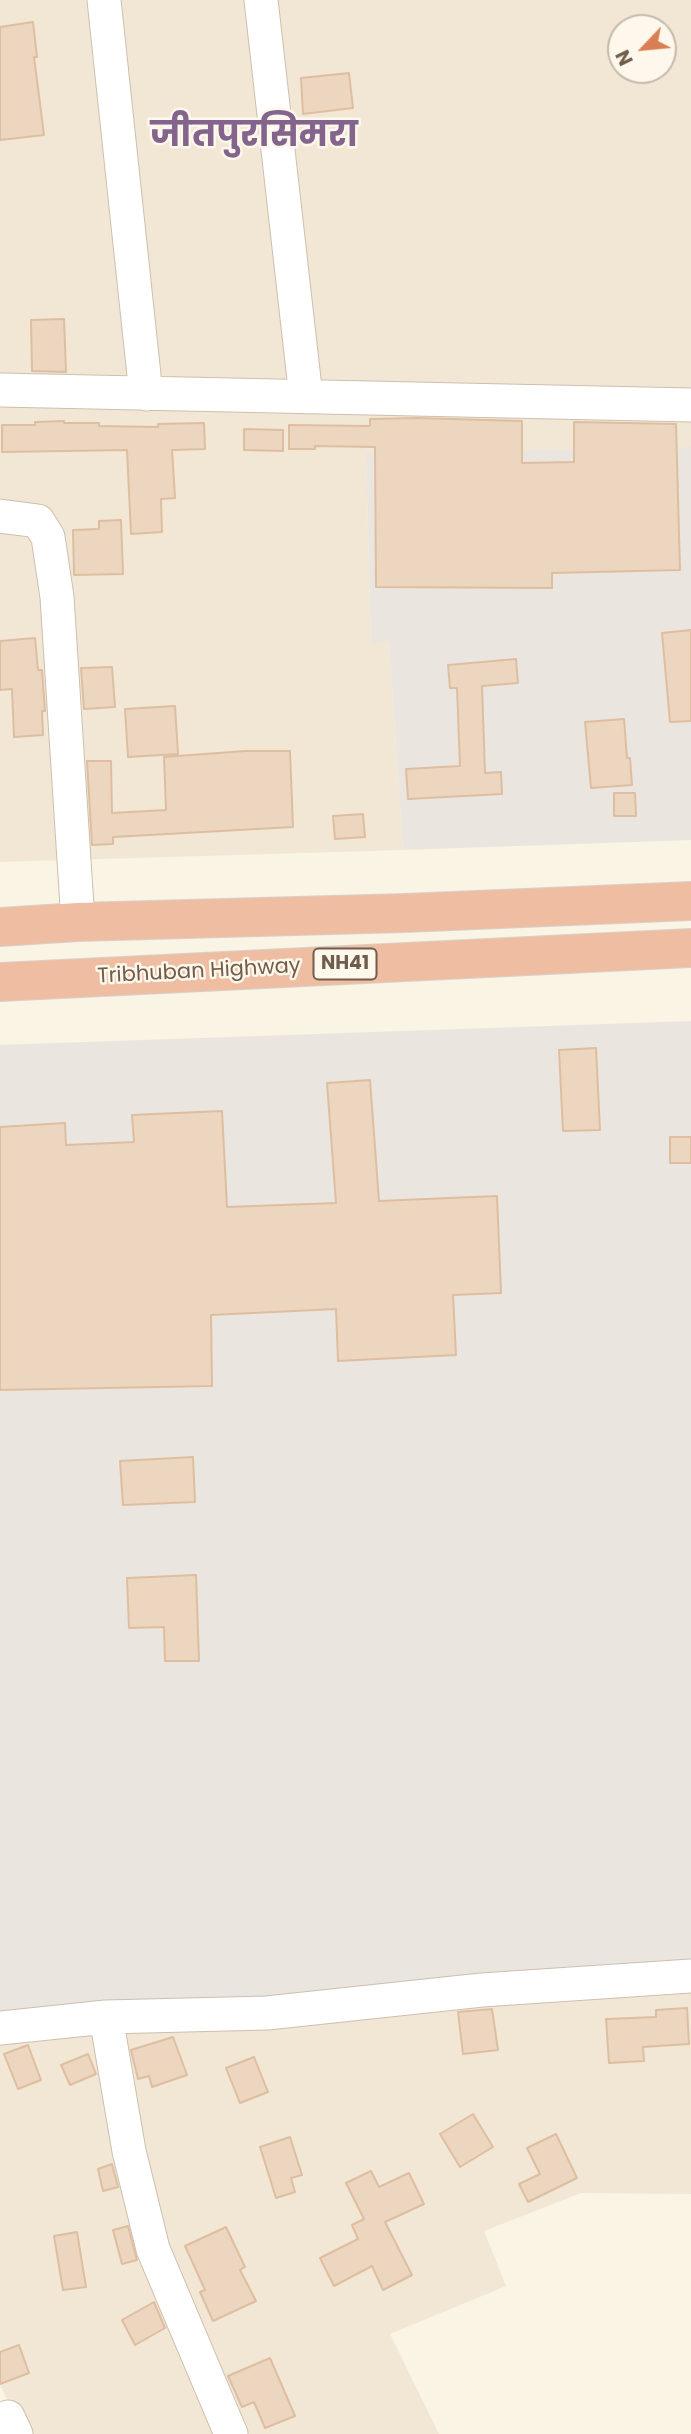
<!DOCTYPE html>
<html>
<head>
<meta charset="utf-8">
<style>
	body { margin:0 }
	#map { position:relative; width:691px; height:2434px; overflow:hidden; background:#faf4e5; font-family:Poppins,sans-serif }
	canvas { display:block }
	.north { position:absolute; left:607px; top:14px; width:70px; height:70px; box-sizing:border-box; background:#fdf8eb; border:2px solid #c5baab; border-radius:50%; rotate:244deg; font-size:19px; font-weight:700; line-height:28px; text-align:center; color:#715d4c }
	.north::after { content:''; display:block; margin:auto; width:24px; height:32px; background:#da7f54; clip-path:polygon(50% 0,100% 100%,50% 72%,0 100%) }
</style>
</head>
<body>
<div id="map">
<canvas width="691" height="2434"></canvas>
<div class="north">N</div>
</div>
<script>
const ctx = document.querySelector('canvas').getContext('2d');
ctx.lineJoin = 'round';
function paint(path, color) { ctx.fillStyle = color; ctx.fill(path, 'evenodd'); }
function stroke(path, color, width, dash) { ctx.strokeStyle = color; ctx.lineWidth = width; ctx.lineCap = dash ? 'butt' : 'round'; ctx.setLineDash(dash || []); ctx.stroke(path); }
function label(font, color, halo, rows, align = 'center') {
  ctx.font = font + ' Poppins,"Noto Sans Devanagari",sans-serif'; ctx.lineWidth = 5; ctx.setLineDash([]); ctx.textBaseline = 'middle'; ctx.strokeStyle = halo; ctx.fillStyle = color; for (const [text, x, y, turn = 0] of rows) {
    ctx.save(); ctx.translate(x, y); ctx.rotate((+turn || 0) * Math.PI / 180); ctx.textAlign = isNaN(turn) ? turn : align; if (halo) ctx.strokeText(text, 0, 0); ctx.fillText(text, 0, 0); ctx.restore();
  }
}
const residential = new Path2D(`
	M 0,0 L 691,0 L 691,447 L 366,454 L 371,642 L 389,641 L 403,850 L 0,862 ZM 621,28 L 663,28 L 663,70 L 621,70 Z
	M 691,1976 L 691,2194 L 581,2193 L 484,2231 L 506,2286 L 390,2334 L 439,2434 L 25,2434 L 0,2385 L 0,2028 Z`);
const industrial = new Path2D(`
	M 691,447 L 691,840 L 403,850 L 389,641 L 371,643 L 366,453 Z
	M 691,1021 L 691,1976 L 0,2028 L 0,1045 Z`);
const building = new Path2D(`
	M 33,22 L 37,57 L 34,57 L 44,135 L 0,140 L 0,27 Z
	M 349,73 L 353,108 L 303,114 L 301,78 Z
	M 64,319 L 66,372 L 32,371 L 31,320 Z
	M 416,418 L 522,421 L 522,463 L 574,462 L 574,422 L 676,424 L 680,570 L 552,573 L 552,588 L 376,587 L 375,447 L 315,446 L 315,449 L 289,449 L 289,425 L 370,426 L 370,419 Z
	M 64,421 L 64,423 L 99,423 L 99,426 L 158,427 L 158,424 L 204,423 L 205,449 L 172,450 L 175,498 L 161,499 L 162,532 L 131,534 L 127,450 L 2,452 L 2,425 L 35,425 L 35,422 Z
	M 244,429 L 283,430 L 283,451 L 244,450 Z
	M 121,520 L 123,574 L 74,575 L 73,530 L 99,529 L 99,521 Z
	M 691,630 L 691,721 L 670,722 L 662,633 Z
	M 35,638 L 38,670 L 42,670 L 45,711 L 42,711 L 43,735 L 14,737 L 12,689 L 0,690 L 0,641 Z
	M 516,659 L 518,683 L 482,686 L 485,773 L 501,772 L 502,794 L 408,799 L 406,769 L 460,766 L 457,688 L 450,688 L 448,665 Z
	M 112,667 L 115,707 L 84,709 L 81,668 Z
	M 175,706 L 178,754 L 128,757 L 125,709 Z
	M 624,719 L 627,758 L 630,758 L 632,785 L 591,788 L 585,722 Z
	M 245,751 L 290,751 L 293,827 L 113,837 L 113,844 L 92,845 L 87,761 L 111,761 L 112,813 L 166,810 L 164,757 Z
	M 614,793 L 635,793 L 636,816 L 614,816 Z
	M 363,814 L 365,837 L 335,839 L 333,816 Z
	M 596,1048 L 600,1130 L 563,1131 L 559,1050 Z
	M 370,1080 L 379,1201 L 497,1196 L 501,1293 L 453,1295 L 456,1355 L 338,1361 L 336,1309 L 211,1315 L 212,1386 L 0,1390 L 0,1127 L 65,1123 L 66,1145 L 134,1142 L 132,1115 L 222,1111 L 227,1207 L 336,1203 L 327,1083 Z
	M 670,1137 L 691,1137 L 691,1163 L 670,1163 Z
	M 193,1457 L 195,1502 L 123,1505 L 120,1461 Z
	M 196,1575 L 199,1661 L 165,1661 L 164,1627 L 129,1628 L 127,1578 Z
	M 687,2008 L 689,2044 L 643,2047 L 644,2061 L 609,2063 L 606,2019 L 656,2017 L 656,2010 Z
	M 492,2009 L 498,2050 L 463,2054 L 458,2012 Z
	M 173,2037 L 187,2075 L 152,2087 L 149,2076 L 138,2079 L 131,2050 Z
	M 28,2045 L 41,2080 L 18,2089 L 4,2054 Z
	M 88,2054 L 96,2074 L 70,2085 L 61,2065 Z
	M 254,2057 L 268,2092 L 240,2103 L 226,2068 Z
	M 473,2114 L 493,2147 L 460,2167 L 440,2134 Z
	M 556,2134 L 577,2178 L 528,2202 L 519,2184 L 540,2174 L 527,2148 Z
	M 290,2137 L 302,2175 L 291,2178 L 295,2192 L 276,2198 L 260,2147 Z
	M 112,2164 L 118,2187 L 103,2191 L 98,2169 Z
	M 371,2171 L 379,2187 L 409,2173 L 424,2204 L 385,2222 L 412,2275 L 383,2290 L 372,2266 L 334,2286 L 320,2258 L 358,2239 L 352,2225 L 364,2219 L 346,2183 Z
	M 128,2226 L 137,2260 L 122,2264 L 113,2230 Z
	M 226,2227 L 245,2267 L 240,2270 L 256,2301 L 213,2321 L 200,2292 L 205,2290 L 185,2246 Z
	M 77,2232 L 86,2287 L 63,2290 L 54,2236 Z
	M 154,2302 L 165,2328 L 135,2345 L 122,2320 Z
	M 19,2345 L 29,2373 L 0,2384 L 0,2352 Z
	M 270,2358 L 295,2416 L 265,2428 L 254,2402 L 242,2407 L 228,2376 Z`);
const minor = new Path2D(`
	M 104,0 L 146,394
	M 261,0 L 306,397
	M 0,390 L 691,405
	M 0,516 L 38,521 L 48,537 L 57,597 L 78,922
	M 106,2017 L 129,2151 L 153,2249 L 231,2434
	M 0,2028 L 106,2017 L 267,2013 L 482,1990 L 691,1976
	M 8,2417 L 16,2434`);
const highway = new Path2D(`
	M 0,927 L 78,922 L 405,913 L 691,901
	M 0,982 L 691,948`);
const shields = [
	[345,964,63]
];
const shieldNames = [
	["NH41",345,964]
];
const streetNames = [
	["Tribhuban Highway",199,972,-3]
];
const townNames = [
	["जीतपुरसिमरा",254,137]
];
paint(residential, '#f1e7d4');
paint(industrial, '#eae5df');
paint(building, '#edd6bf');
stroke(building, '#debea1', 2);
stroke(minor, '#cdbfaf', 35);
stroke(highway, '#d7d2cd', 40);
stroke(minor, '#fff', 33);
stroke(highway, '#efbda1', 38);
for (const [x, y, w] of shields) { const box = new Path2D(); box.roundRect(x - w / 2, y - 15.5, w, 31, 5); ctx.fillStyle = '#fdf8eb'; ctx.fill(box); stroke(box, '#715d4c', 2); }
label('bold 19px', '#715d4c', null, shieldNames);
label('21px', '#715d4c', '#fdf8eb', streetNames);
label('bold 35px', '#83648d', '#fdf8eb', townNames);
</script>
</body>
</html>
